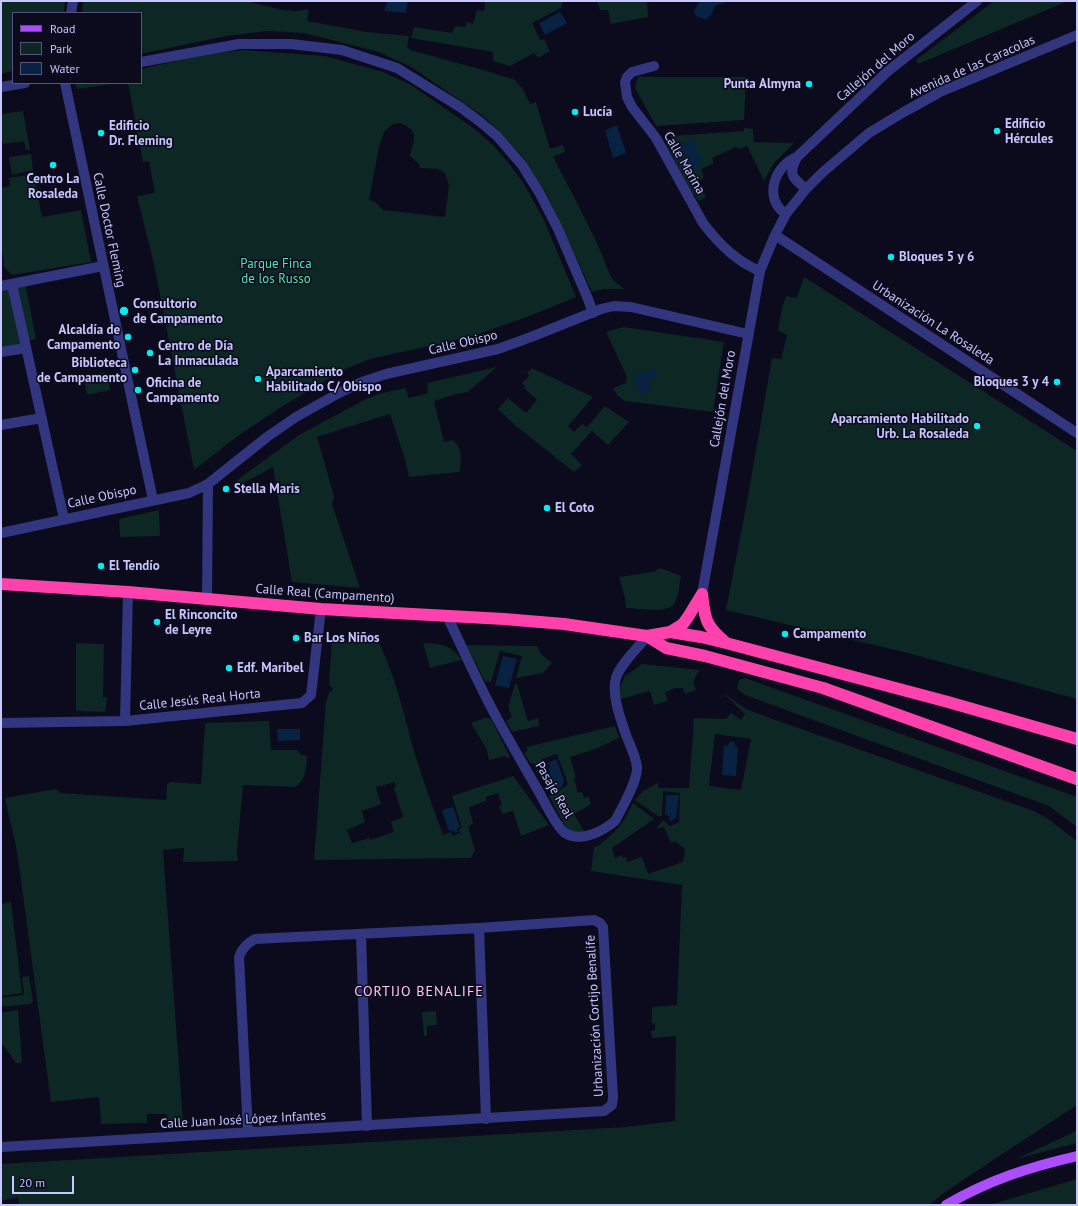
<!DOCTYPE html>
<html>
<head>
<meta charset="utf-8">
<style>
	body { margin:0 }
	#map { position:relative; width:1078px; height:1206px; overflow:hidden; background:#0c0a1d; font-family:"PT Sans",sans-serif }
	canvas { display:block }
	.frame { position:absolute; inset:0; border:2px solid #c7c6ff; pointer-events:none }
	.legend { position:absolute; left:12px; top:12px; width:130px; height:72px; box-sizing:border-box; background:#0c0a1d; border:1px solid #575577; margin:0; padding:5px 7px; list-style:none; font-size:12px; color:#c7c6ff }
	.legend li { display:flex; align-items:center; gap:8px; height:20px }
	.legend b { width:20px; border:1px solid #575577 }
	.scale { position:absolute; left:12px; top:1176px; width:62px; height:18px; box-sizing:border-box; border:2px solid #c7c6ff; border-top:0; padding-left:5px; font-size:12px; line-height:14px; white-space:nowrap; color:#c7c6ff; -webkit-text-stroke:3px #0c0a1d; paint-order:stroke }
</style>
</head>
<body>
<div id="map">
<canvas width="1078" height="1206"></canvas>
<div class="frame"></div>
<ul class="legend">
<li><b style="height:5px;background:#ac4dff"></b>Road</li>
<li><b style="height:11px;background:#0d2724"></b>Park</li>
<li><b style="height:11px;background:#082342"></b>Water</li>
</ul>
<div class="scale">20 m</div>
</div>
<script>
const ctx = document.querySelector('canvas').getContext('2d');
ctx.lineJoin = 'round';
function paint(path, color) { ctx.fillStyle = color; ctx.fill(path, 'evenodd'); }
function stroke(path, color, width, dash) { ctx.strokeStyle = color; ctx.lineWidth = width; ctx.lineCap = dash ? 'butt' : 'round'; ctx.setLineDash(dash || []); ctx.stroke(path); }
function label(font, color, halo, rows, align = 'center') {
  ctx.font = font + ' "PT Sans",sans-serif'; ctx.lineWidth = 3; ctx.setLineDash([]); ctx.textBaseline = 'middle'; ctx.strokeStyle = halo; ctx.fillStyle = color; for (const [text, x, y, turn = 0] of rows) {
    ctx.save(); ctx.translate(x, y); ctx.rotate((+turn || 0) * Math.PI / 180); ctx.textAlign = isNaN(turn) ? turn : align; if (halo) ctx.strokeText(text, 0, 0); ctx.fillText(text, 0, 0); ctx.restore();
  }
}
const green = new Path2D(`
	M 1,1 L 65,1 L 64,13 L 13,13 L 13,71 L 1,74 Z
	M 83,1 L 246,1 L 282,10 L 297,11 L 309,9 L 307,21 L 367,32 L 409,36 L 407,46 L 410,50 L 487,71 L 515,80 L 523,89 L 530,104 L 536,102 L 550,149 L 563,145 L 565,152 L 553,157 L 575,199 L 598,245 L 610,275 L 615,282 L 624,289 L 603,289 L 592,292 L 546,193 L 524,159 L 502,134 L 483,116 L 411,67 L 379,52 L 304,33 L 268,31 L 226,36 L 141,54 L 141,13 L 82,13 Z
	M 485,1 L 563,1 L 561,8 L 532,23 L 540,40 L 544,39 L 550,51 L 538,58 L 534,53 L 510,66 L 493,61 L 493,52 L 411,38 L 414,27 L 452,33 L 455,26 L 465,27 L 467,22 L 473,24 L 477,10 L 484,11 Z
	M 597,1 L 647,1 L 648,17 L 611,24 L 608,10 L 600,10 Z
	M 994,1 L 1068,1 L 918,64 L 916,60 Z
	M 242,50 L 325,56 L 383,72 L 411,85 L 472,127 L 493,145 L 508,162 L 524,184 L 544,220 L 576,297 L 527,317 L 470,337 L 370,359 L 343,370 L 283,406 L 239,435 L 194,470 L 154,264 L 137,196 L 155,193 L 149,161 L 143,162 L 128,83 L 141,83 L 141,69 L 207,54 ZM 400,123 C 420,131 414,139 410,156 L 419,164 L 420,168 L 438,169 L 445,173 L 449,185 L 445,217 L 383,210 L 375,202 L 369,200 L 379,147 L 384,132 L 393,124 Z
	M 638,77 L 746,77 L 744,120 L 656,126 L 635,88 Z
	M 81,83 L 118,83 L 77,89 L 75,84 Z
	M 23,111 L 30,150 L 26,150 L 24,141 L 3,144 L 1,135 L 1,114 Z
	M 744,128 L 753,129 L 754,142 L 794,143 L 774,163 L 764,181 L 747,146 L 739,149 L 736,147 L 712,158 L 714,163 L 701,169 L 704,178 L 698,181 L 706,197 L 699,201 L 689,187 L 666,144 L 673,140 L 671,136 L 744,131 ZM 679,146 L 703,160 L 698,164 L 693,172 Z
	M 31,154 L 33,170 L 12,175 L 9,157 Z
	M 34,174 L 42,217 L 81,210 L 91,262 L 12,275 L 4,267 L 3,255 L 1,255 L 1,188 L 10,186 L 9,178 Z
	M 804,277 L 1077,451 L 1077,699 L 908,653 L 726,610 L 747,502 L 772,358 L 781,359 L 787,335 L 778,330 L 782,308 L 786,296 L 797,298 Z
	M 25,282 L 36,339 L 25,341 L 26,348 L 1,352 L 1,286 Z
	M 623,327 L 724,342 L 713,412 L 625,401 L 618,396 L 613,388 L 626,383 L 627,377 L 606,332 Z
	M 497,367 L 468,392 L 456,394 L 434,401 L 444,442 L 453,440 C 463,450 461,458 460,472 L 409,477 L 404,456 L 390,414 L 317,437 L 334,496 L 332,504 L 360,588 L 292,582 L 273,467 L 238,486 L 236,481 L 299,435 L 364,400 L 378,394 L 405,388 L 409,398 L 428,393 L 427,383 Z
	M 532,368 L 593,397 L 568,426 L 574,432 L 582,424 L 587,427 L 605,406 L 629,422 L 608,445 L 592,431 L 571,454 L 582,465 L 574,472 L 516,426 L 498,409 L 508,398 L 526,413 L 537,400 L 524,388 L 525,386 L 522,383 L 529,376 L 527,372 Z
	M 106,372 L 110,390 L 87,395 L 83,377 Z
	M 159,510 L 160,536 L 120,537 L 119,519 Z
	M 660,568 L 681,576 C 679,584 679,597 674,604 C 668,614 637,608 626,608 L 625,598 L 619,577 L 653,572 Z
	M 332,642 L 379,643 C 394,673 404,712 412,745 C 421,775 432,805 443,835 L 451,832 L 453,836 L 460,833 L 459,829 L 462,828 L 452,796 L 513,776 L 549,825 L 521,836 L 513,811 L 502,814 L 499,806 L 502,805 L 498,793 L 486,797 L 486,801 L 469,807 L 473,824 L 468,826 L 475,850 L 471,858 L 314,860 L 326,702 L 329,693 L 333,689 L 330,686 L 329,682 ZM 395,782 L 396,786 L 394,788 L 403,817 L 391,822 L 394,832 L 370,840 L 370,838 L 352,843 L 347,830 L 365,822 L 362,811 L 381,804 L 376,787 Z
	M 76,643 L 104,644 L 103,697 L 107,698 L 105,712 L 76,711 Z
	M 423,643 C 442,644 450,644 462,660 L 430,668 Z
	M 466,645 L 537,646 L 541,654 L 552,663 L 543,673 L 516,678 L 522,656 L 500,651 L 491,682 L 485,681 Z
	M 642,664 L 700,670 C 694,679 692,680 696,690 L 685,694 L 683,688 L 674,688 L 665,693 L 668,701 L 654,705 L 650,691 L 621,699 L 618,691 L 625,676 Z
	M 745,678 L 1077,797 L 1077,827 L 1049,806 L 745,695 L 737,689 L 739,680 Z
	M 515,684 L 517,684 L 528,721 L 538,718 L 539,726 L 512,732 L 506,721 L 512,717 L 508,707 Z
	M 723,693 L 746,709 L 770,718 L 1034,811 L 1048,819 L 1077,841 L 1077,1105 L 969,1176 L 941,1195 L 929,1205 L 19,1205 L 18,1197 L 1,1201 L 1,1164 L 625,1127 L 675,1121 L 676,1036 L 652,1038 L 651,1031 L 655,1030 L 655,1024 L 652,1023 L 652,1007 L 677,1005 L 682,885 L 591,871 L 594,847 L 598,846 C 615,833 624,823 633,803 L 654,819 L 612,848 L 615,858 L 622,855 L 623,858 L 626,857 L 627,862 L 642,857 L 648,874 L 683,862 L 685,849 L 675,841 L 671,843 L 664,827 L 656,829 L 663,820 L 670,826 L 679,822 L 680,793 L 663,791 L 662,816 L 658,816 L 635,800 L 643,791 L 658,783 L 658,788 L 689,788 L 694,718 L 726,719 L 731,713 L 741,720 L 745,714 ZM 715,734 L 751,739 L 741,790 L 709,786 Z
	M 485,718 L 491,719 L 510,757 L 506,758 L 505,756 L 489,760 L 487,750 L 471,723 Z
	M 269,721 L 271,750 L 297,750 L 302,755 L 307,756 C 306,768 307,779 295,787 L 243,785 L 237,851 L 238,861 L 183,862 L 184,848 L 163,850 L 183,1121 L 167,1121 L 167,1114 L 147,1114 L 147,1123 L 101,1124 L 99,1097 L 51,1102 L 17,851 L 5,798 L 56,789 L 60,793 L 166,800 L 167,784 L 171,782 L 201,784 L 205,723 Z
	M 615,726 L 619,738 L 595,749 L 570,757 L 576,777 L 574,778 L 578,793 L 582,792 L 584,798 L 589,797 L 591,804 L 574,814 L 585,833 L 570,831 L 566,827 L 549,796 L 555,791 L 559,791 L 567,785 L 567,781 L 557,754 L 542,759 L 544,763 L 531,764 L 524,753 L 528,750 L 526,747 Z
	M 11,902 L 22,993 L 1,996 L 1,904 Z
	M 29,976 L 33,1001 L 30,1004 L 1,1007 L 1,998 L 22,995 L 24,994 L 22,977 Z
	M 18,1010 L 22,1063 L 16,1063 L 1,1042 L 1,1013 Z
	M 436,1011 L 437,1025 L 427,1026 L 427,1035 L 424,1036 L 422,1012 Z
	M 1077,1130 L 1077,1143 L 1016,1159 L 1074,1132 Z
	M 1077,1179 L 1077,1205 L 989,1205 Z`);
const water = new Path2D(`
	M 388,1 L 408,1 L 406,13 L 384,11 Z
	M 700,1 L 728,1 L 715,6 L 711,15 L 707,19 C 700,18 696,18 694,11 Z
	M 560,12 L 567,23 L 545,35 L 539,23 Z
	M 617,125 L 626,153 L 613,158 L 605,130 Z
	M 692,139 L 703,161 L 698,164 L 700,168 L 693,172 L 679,146 Z
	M 655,368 L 657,377 L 648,379 L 651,391 L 640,395 L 634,375 Z
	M 503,656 L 517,659 L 509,688 L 495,685 Z
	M 277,729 L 300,729 L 300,740 L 278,741 Z
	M 731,741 L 735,743 L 735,747 L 738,747 L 736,776 L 722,775 L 724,745 L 727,746 L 730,742 Z
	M 556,759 L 564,780 L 562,787 L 559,788 L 555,786 L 548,768 L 550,768 L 548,763 Z
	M 666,795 L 679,795 L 676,818 L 671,821 L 669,820 L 670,816 L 665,815 Z
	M 453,807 L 460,827 L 457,828 L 458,832 L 454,833 L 453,830 L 449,831 L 442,810 Z`);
const minor = new Path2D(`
	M 71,13 L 73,1
	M 141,62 L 239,44 L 291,44 L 342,50 L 397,68 L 460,107 L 479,121 L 497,136 L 522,165 L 539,192 L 558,229 L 588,299 L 593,313
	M 654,66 L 632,72 L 627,77 L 625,82 L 627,97 L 632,107 L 656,138 L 703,223 C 718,243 737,262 760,271
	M 65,83 L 153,500
	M 1,87 L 25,83
	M 806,189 C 792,177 788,175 797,157 L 888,71 L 977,1
	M 786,214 C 763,199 774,166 797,157
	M 775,235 L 1077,433
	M 12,284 L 64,519
	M 1,286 L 103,266
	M 1,352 L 26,348
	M 1,425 L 42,418
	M 1,533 L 189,493 L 208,484 L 267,437 L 296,417 L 339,393 L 362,382 L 386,374 L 498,349 L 531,337 L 601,309 L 614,306 L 631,307 L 748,334
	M 702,594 L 760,271 L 775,235 L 786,214 L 806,189 L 823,172 L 869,133 L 902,113 L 940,92 L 1077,35
	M 207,599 L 208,484
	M 447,616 C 462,647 476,679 492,709 C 507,737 523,764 539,792 C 544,801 557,828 565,833 C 581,843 603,831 615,821 C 622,808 638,780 637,767 C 636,757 630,745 626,735 C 621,720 611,694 616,678 C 620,664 638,648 647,636
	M 125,721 L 128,592
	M 1,723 L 125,721 L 302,703 L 311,695 L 321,609
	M 479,928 L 486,1119
	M 361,934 L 367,1126
	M 1,1147 L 604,1111 L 612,1105 L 613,1097 L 603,927 L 600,923 L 594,920 L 479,928 L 255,939 C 247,943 242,948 239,957 L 248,1132`);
const major = new Path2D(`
	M 946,1205 C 989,1180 1029,1167 1077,1156`);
const highway = new Path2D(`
	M 1,584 L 128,592 L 321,609 L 504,619 L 564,624 L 647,636 L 670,632 L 683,624 L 688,617 L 702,594
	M 702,594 C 705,619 705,625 725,642
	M 670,632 L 701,637 L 726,643 L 948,702 L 1077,739
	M 647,636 L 666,648 L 705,656 L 823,688 L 1077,779`);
const markers = [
	[809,84,4,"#00eef1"],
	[575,112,4,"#00eef1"],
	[997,131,4,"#00eef1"],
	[101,133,4,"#00eef1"],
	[53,165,4,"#00eef1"],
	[891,257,4,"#00eef1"],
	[124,311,5,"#00eef1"],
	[128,337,4,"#00eef1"],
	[150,353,4,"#00eef1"],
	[135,370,4,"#00eef1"],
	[258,379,4,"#00eef1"],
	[1057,382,4,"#00eef1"],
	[138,390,4,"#00eef1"],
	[977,426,4,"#00eef1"],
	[226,489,4,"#00eef1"],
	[547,508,4,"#00eef1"],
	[101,566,4,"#00eef1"],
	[157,622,4,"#00eef1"],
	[785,634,4,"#00eef1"],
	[296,638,4,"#00eef1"],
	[229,668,4,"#00eef1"]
];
const streetNames = [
	["Callejón del Moro",876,67,-41],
	["Avenida de las Caracolas",972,67,-24],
	["Calle Marina",684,163,60],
	["Calle Doctor Fleming",109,230,78],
	["Urbanización La Rosaleda",933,323,33],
	["Calle Obispo",463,343,-13],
	["Callejón del Moro",723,399,-80],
	["Calle Obispo",102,497,-12],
	["Calle Real (Campamento)",325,594,4],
	["Calle Jesús Real Horta",200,700,-6],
	["Pasaje Real",554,790,60],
	["Urbanización Cortijo Benalife",595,1016,-93],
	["Calle Juan José López Infantes",243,1120,-3]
];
const poiNames = [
	["Punta Almyna",801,84,"right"],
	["Lucía",583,112],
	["Edificio",1005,124],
	["Hércules",1005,139],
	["Edificio",109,126],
	["Dr. Fleming",109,141],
	["Centro La",53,179,"center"],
	["Rosaleda",53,194,"center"],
	["Bloques 5 y 6",899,257],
	["Consultorio",133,304],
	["de Campamento",133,319],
	["Alcaldía de",120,330,"right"],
	["Campamento",120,345,"right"],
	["Centro de Día",158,346],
	["La Inmaculada",158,361],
	["Biblioteca",127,363,"right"],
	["de Campamento",127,378,"right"],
	["Aparcamiento",266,372],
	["Habilitado C/ Obispo",266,387],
	["Bloques 3 y 4",1049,382,"right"],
	["Oficina de",146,383],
	["Campamento",146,398],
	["Aparcamiento Habilitado",969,419,"right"],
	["Urb. La Rosaleda",969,434,"right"],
	["Stella Maris",234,489],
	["El Coto",555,508],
	["El Tendío",109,566],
	["El Rinconcito",165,615],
	["de Leyre",165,630],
	["Campamento",793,634],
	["Bar Los Niños",304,638],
	["Edf. Maribel",237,668]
];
const parkNames = [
	["Parque Finca",276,264],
	["de los Russo",276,279]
];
const neighbourhoodNames = [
	["CORTIJO BENALIFE",419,992]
];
paint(green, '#0d2724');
paint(water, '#082342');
stroke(minor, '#32367f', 10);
stroke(major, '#ac4dff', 10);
stroke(highway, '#ff41ad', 12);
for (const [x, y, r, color] of markers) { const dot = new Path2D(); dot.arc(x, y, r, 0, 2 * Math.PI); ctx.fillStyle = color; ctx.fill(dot); stroke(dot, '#0c0a1d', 1.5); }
label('13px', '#c7c6ff', '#0c0a1d', streetNames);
label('bold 13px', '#c7c6ff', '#0c0a1d', poiNames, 'left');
label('13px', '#4be6b1', '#0c0a1d', parkNames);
ctx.letterSpacing = '1px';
label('14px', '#ffc8f0', '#0c0a1d', neighbourhoodNames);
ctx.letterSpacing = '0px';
</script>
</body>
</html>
